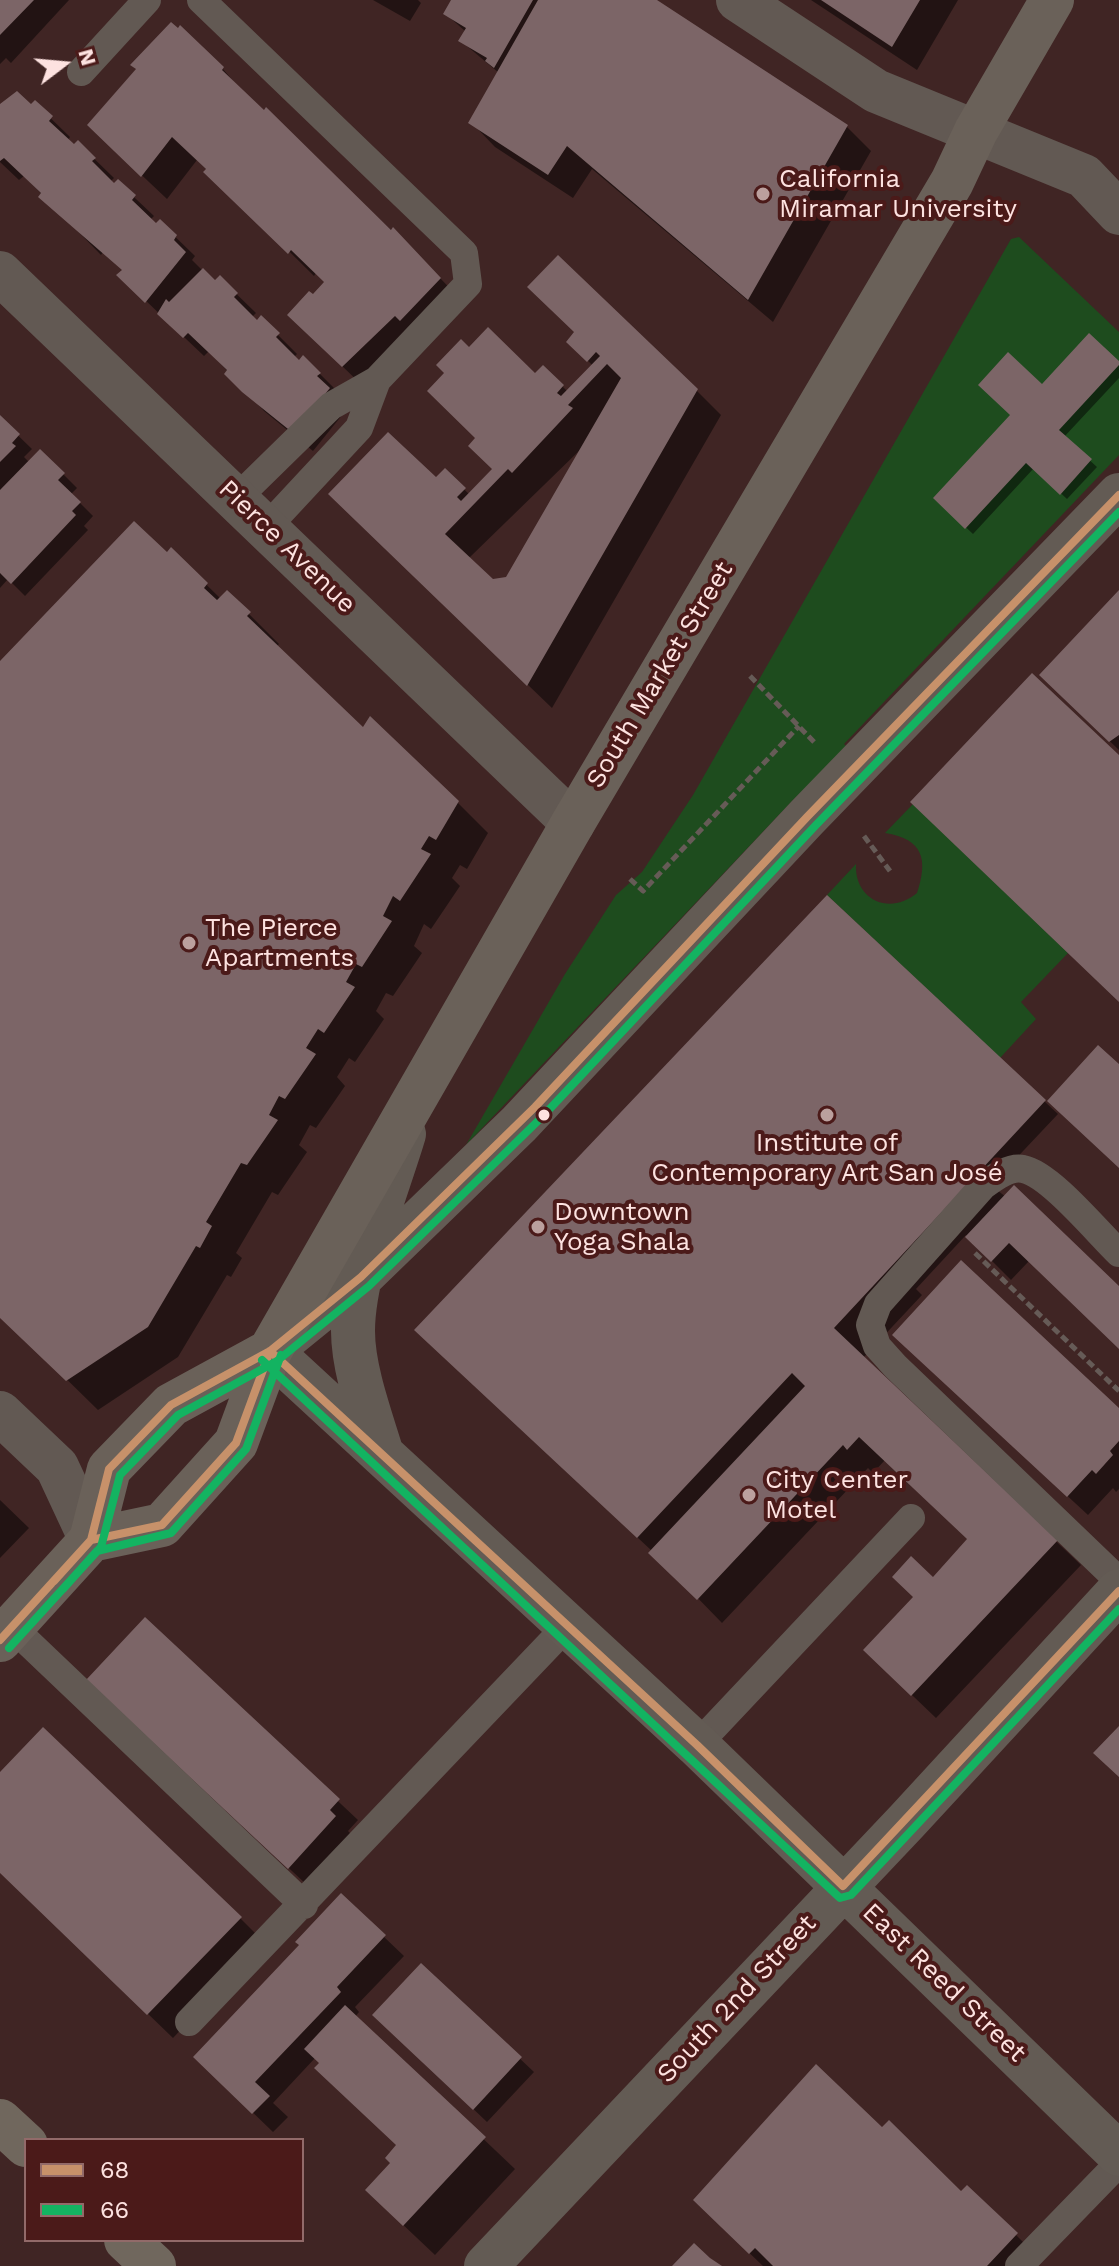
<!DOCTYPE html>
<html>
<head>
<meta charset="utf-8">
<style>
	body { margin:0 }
	#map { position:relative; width:1119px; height:2266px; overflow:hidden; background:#402524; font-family:"Work Sans",sans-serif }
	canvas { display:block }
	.legend { position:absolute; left:24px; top:2138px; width:280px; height:104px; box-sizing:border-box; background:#4b1a19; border:2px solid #926a69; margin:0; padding:10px 14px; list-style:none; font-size:24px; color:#fde2e0 }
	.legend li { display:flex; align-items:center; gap:16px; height:40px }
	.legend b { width:40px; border:2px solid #926a69 }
	.north { position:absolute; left:24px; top:24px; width:80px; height:80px; -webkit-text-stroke:6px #4b1a19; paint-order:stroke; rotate:74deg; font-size:22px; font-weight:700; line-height:32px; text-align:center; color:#fde2e0 }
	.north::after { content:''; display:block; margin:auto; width:28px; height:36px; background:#fde2e0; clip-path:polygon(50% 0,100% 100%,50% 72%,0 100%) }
</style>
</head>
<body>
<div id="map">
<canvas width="1119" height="2266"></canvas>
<ul class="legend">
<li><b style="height:10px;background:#c7916a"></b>68</li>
<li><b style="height:10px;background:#13b361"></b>66</li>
</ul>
<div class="north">N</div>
</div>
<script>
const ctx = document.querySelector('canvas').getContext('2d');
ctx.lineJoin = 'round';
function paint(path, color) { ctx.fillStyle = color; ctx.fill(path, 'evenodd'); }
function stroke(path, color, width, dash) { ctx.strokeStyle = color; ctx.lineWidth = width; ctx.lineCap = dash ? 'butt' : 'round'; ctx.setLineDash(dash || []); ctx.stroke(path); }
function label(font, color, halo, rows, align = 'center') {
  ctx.font = font + ' "Work Sans",sans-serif'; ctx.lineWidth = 8; ctx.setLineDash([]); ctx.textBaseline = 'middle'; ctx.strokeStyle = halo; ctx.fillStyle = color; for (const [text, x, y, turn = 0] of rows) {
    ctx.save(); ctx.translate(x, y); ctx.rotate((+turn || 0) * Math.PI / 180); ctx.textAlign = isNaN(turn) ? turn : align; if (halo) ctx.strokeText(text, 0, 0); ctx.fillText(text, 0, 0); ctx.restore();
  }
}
const green = new Path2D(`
	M 1019,237 L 1119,332 L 1119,455 L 844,744 L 849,749 L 794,799 L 466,1145 L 565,974 L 616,895 L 642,872 L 693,795 L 1011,239 Z
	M 913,804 L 1068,953 L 1021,1002 L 1036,1019 L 1000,1058 L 827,895 L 856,864 C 854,900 890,916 917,893 C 928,860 924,839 885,833 Z`);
const shadow = new Path2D(`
	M 0,0 L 69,0 L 11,63 L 6,58 L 0,64 Z
	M 373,0 L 418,0 L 421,3 L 410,21 Z
	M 454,0 L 654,0 L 847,127 L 871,151 L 773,322 L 592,169 L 573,198 L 495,147 L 471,122 L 499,73 L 461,41 L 466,32 L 446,14 Z
	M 811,0 L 958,0 L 917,70 Z
	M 223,69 L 245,95 L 417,254 L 464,303 L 367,390 L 314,339 L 326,282 L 316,273 L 314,276 L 197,160 L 167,199 L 113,148 Z
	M 16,93 L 32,106 L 35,103 L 70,137 L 67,141 L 74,147 L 78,143 L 114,178 L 110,182 L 114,186 L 118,182 L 154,216 L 150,220 L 156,226 L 160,222 L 195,256 L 192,260 L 215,283 L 220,278 L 256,313 L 252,317 L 258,323 L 261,318 L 297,354 L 294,357 L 320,374 L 339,393 L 347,409 L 313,451 L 264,411 L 209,351 L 204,356 L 166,320 L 119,275 L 124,271 L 103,252 L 101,255 L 24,176 L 19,180 L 0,162 L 0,107 Z
	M 569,341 L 696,390 L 721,415 L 552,708 L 354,518 L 436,480 L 445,471 L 470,495 L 494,470 L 478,438 L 470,350 L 535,376 L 543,367 L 568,392 L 593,366 ZM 581,449 L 507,579 L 493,581 L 469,558 Z
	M 1119,364 L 1119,378 L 1064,437 L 1097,467 L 1067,499 L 1034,468 L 973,534 L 935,498 L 1042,387 Z
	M 0,418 L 32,449 L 24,457 L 29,462 L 40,451 L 77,488 L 71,494 L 93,516 L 84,526 L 88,530 L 25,596 L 8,579 L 0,588 Z
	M 171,550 L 221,599 L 227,592 L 279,644 L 276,647 L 364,730 L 457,802 L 488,833 L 467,869 L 460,865 L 452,878 L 460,886 L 431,929 L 424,924 L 414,946 L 422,953 L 393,996 L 386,993 L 376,1011 L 384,1019 L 355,1062 L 349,1058 L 337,1077 L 345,1086 L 316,1128 L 310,1125 L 299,1145 L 307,1152 L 278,1195 L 272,1192 L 236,1253 L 242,1258 L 231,1277 L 227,1275 L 178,1357 L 98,1410 L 0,1314 L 0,664 Z
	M 1119,593 L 1119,750 L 1066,699 Z
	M 1044,1101 L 1058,1114 L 991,1185 L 1119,1289 L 1119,1347 L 1029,1261 L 1011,1280 L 966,1235 L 916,1289 L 922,1295 L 863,1358 L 1081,1565 L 936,1718 L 890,1674 L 933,1579 L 969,1540 L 885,1460 L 873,1473 L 868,1468 L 722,1623 L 652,1551 L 447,1360 Z
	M 914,1354 L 1119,1411 L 1119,1489 L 1116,1492 L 1113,1488 L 1088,1515 Z
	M 0,1500 L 29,1528 L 0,1558 Z
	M 145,1620 L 358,1820 L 348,1831 L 354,1837 L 308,1886 L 108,1699 Z
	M 0,1774 L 240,1918 L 264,1942 L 173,2038 L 0,1871 Z
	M 341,1896 L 404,1956 L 355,2007 L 359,2012 L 355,2017 L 515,2169 L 435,2255 L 398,2220 L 392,2163 L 398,2146 L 316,2057 L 273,2103 L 288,2117 L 273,2132 L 215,2076 L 302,1945 Z
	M 421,1965 L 534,2072 L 487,2122 L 388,2028 Z
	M 882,2130 L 1016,2235 L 1040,2259 L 1033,2266 L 763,2266 L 719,2224 Z`);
const building = new Path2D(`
	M 0,0 L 34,0 L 0,35 Z
	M 451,0 L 533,0 L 494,68 L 485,61 L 487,58 L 458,41 L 466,28 L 443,14 Z
	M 538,0 L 657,0 L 848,125 L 748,300 L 567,146 L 548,175 L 468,123 Z
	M 821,0 L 920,0 L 892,47 Z
	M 171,22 L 178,28 L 180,25 L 224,67 L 222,70 L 264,110 L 266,107 L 391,230 L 393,227 L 441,278 L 400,321 L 395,316 L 342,367 L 287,315 L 309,291 L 313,294 L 324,282 L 291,250 L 288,254 L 203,172 L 206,169 L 172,137 L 141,177 L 87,125 L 136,69 L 130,65 Z
	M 17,91 L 31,104 L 35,100 L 53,116 L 49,121 L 74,144 L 78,140 L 96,158 L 92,161 L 114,183 L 118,179 L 136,195 L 132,200 L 156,223 L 160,219 L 177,235 L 174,240 L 186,252 L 145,303 L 116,275 L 122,270 L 38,197 L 41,193 L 4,158 L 0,161 L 0,104 Z
	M 558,255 L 698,389 L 527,686 L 328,494 L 388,432 L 436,477 L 445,468 L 466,488 L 457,497 L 461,501 L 492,469 L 468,446 L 475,438 L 427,391 L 444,373 L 436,365 L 461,339 L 469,347 L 488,327 L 535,373 L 543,365 L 564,385 L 557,393 L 561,396 L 600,356 L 596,352 L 587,362 L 566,342 L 574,332 L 527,287 ZM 607,364 L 621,378 L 506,577 L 493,579 L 445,534 L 508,469 L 512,473 L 573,408 L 568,405 Z
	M 203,268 L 215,280 L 220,275 L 238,293 L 234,297 L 257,320 L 261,315 L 280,333 L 276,337 L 299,360 L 303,355 L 321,373 L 317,376 L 330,388 L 293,433 L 242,392 L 224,374 L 227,370 L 188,333 L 183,338 L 157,314 L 166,299 L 169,302 Z
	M 1089,333 L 1119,361 L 1119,365 L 1059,430 L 1092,459 L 1060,495 L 1026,463 L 965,529 L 933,498 L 1010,415 L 978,385 L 1008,352 L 1042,384 Z
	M 0,415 L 20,434 L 12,443 L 16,446 L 0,462 Z
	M 40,449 L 65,473 L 58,480 L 81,502 L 72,511 L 76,515 L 11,584 L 0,573 L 0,490 Z
	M 134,521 L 167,552 L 171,547 L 208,583 L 204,588 L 217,600 L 227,590 L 251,612 L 247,616 L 363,727 L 370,716 L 459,801 L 436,840 L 429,836 L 421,849 L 431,854 L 400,901 L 393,896 L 383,916 L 392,921 L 362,967 L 356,964 L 346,982 L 355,987 L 324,1033 L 318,1029 L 306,1048 L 316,1054 L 285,1099 L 279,1096 L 269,1115 L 278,1120 L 247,1165 L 241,1163 L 206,1222 L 212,1226 L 200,1248 L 196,1246 L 148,1327 L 66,1381 L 0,1318 L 0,661 Z
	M 1119,590 L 1119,735 L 1109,742 L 1039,675 Z
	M 1032,673 L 1119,755 L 1119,1002 L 910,802 Z
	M 827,895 L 1046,1100 L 834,1328 L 1058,1540 L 911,1696 L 863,1650 L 913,1597 L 892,1577 L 911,1556 L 933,1577 L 967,1539 L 859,1437 L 847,1450 L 843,1445 L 697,1600 L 648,1553 L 805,1386 L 792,1373 L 637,1538 L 414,1330 Z
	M 1098,1045 L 1119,1064 L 1119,1168 L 1047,1101 Z
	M 1014,1185 L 1119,1286 L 1119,1349 L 1009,1243 L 991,1262 L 965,1237 Z
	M 961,1260 L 1119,1408 L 1119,1441 L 1110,1451 L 1113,1455 L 1096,1474 L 1092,1470 L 1067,1497 L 892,1335 Z
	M 145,1617 L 340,1799 L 330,1810 L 336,1816 L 288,1869 L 86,1680 Z
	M 1119,1726 L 1119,1777 L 1093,1753 Z
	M 43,1727 L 242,1917 L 147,2015 L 0,1873 L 0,1772 Z
	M 341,1893 L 386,1935 L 337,1987 L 341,1992 L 255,2082 L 270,2096 L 252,2114 L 193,2057 L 299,1945 L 295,1942 Z
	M 421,1963 L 522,2057 L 473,2110 L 372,2015 Z
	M 345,2005 L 486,2137 L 403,2226 L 365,2190 L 390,2163 L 385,2158 L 396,2145 L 314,2068 L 319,2063 L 304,2049 Z
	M 816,2064 L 882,2127 L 889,2120 L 961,2191 L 967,2185 L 1018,2233 L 987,2266 L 773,2266 L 755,2248 L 749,2254 L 693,2200 Z
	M 694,2243 L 710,2258 L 722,2266 L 672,2266 Z`);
const path = new Path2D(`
	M 750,676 L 815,743
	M 864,836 L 890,871
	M 630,879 L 643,891 L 799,726
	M 975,1253 L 1119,1391`);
const lane = new Path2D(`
	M 201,0 L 464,253 L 468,284 L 377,380 L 331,406 L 236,499
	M 81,72 L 147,0
	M 266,528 L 359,428 L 377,380
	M 1119,1253 C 1098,1233 1050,1174 1023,1169 C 1009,1166 994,1178 983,1186 L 878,1304 L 870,1325 L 877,1346 L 895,1366 L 1119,1581
	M 12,1627 L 304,1905
	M 697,1745 L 911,1518
	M 189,2022 L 567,1626
	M 1019,2266 L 1119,2163`);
const street = new Path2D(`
	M 738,0 L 876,91 L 1084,176 L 1119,213
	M 0,273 L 573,823
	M 0,1413 L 57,1467 L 91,1540`);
const secondary = new Path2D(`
	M 1119,495 L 807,817 L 519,1124 L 361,1277 L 270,1351 L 697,1745 L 1119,2154
	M 381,1451 C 370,1415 353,1369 353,1331 C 353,1273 387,1191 404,1134
	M 486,2266 L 907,1821 L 1119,1591`);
const primary = new Path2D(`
	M 91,1540 L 162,1525 L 236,1443 L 270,1351 L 573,823 L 952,182 L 976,131 L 1052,0
	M 0,1640 L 91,1540 L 109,1469 L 171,1405 L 270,1351`);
const highway = new Path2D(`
	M 0,2121 L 26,2145
	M 126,2240 L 154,2266`);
const bus1 = new Path2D(`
	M 270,1351 L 697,1745 L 843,1886 L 1119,1591
	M 54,1581 L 91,1540 L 162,1525 L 236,1443 L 270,1351
	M 0,1640 L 91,1540 L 109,1469 L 171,1405 L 270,1351 L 361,1277 L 535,1107 L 807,817 L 1119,495`);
const bus2 = new Path2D(`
	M 262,1360 L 840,1898 L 851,1895 L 1119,1609
	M 63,1589 L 97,1551 L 171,1533 L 246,1449 L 281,1355
	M 9,1648 L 101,1547 L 120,1475 L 178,1415 L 277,1361 L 369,1286 L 544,1115 L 816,825 L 1119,512`);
const markers = [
	[763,194,8,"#bba09e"],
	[189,943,8,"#bba09e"],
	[544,1115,7,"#fde2e0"],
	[827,1115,8,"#bba09e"],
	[538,1227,8,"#bba09e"],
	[749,1495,8,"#bba09e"]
];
const poiNames = [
	["California",779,179],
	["Miramar University",779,209],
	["The Pierce",205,928],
	["Apartments",205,958],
	["Institute of",827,1143,"center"],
	["Contemporary Art San José",827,1173,"center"],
	["Downtown",554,1212],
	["Yoga Shala",554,1242],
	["City Center",765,1480],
	["Motel",765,1510]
];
const streetNames = [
	["Pierce Avenue",287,547,44],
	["South Market Street",660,675,-59],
	["East Reed Street",944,1983,44],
	["South 2nd Street",737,1999,-47]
];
paint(green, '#1e4c1e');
paint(shadow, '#0007');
paint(building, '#7c6567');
stroke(path, '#665b57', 5, [8, 4]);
stroke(lane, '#625953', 28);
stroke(street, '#625953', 44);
stroke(secondary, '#635b54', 44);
stroke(primary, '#6a6159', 44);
stroke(highway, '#70675d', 44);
stroke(bus1, '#c7916a', 8);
stroke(bus2, '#13b361', 8);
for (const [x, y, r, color] of markers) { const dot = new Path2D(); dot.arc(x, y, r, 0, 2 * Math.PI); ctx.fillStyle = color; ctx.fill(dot); stroke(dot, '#4b1a19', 3); }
label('26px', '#fde2e0', '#4b1a19', poiNames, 'left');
label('26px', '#fde2e0', '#4b1a19', streetNames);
</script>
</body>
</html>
